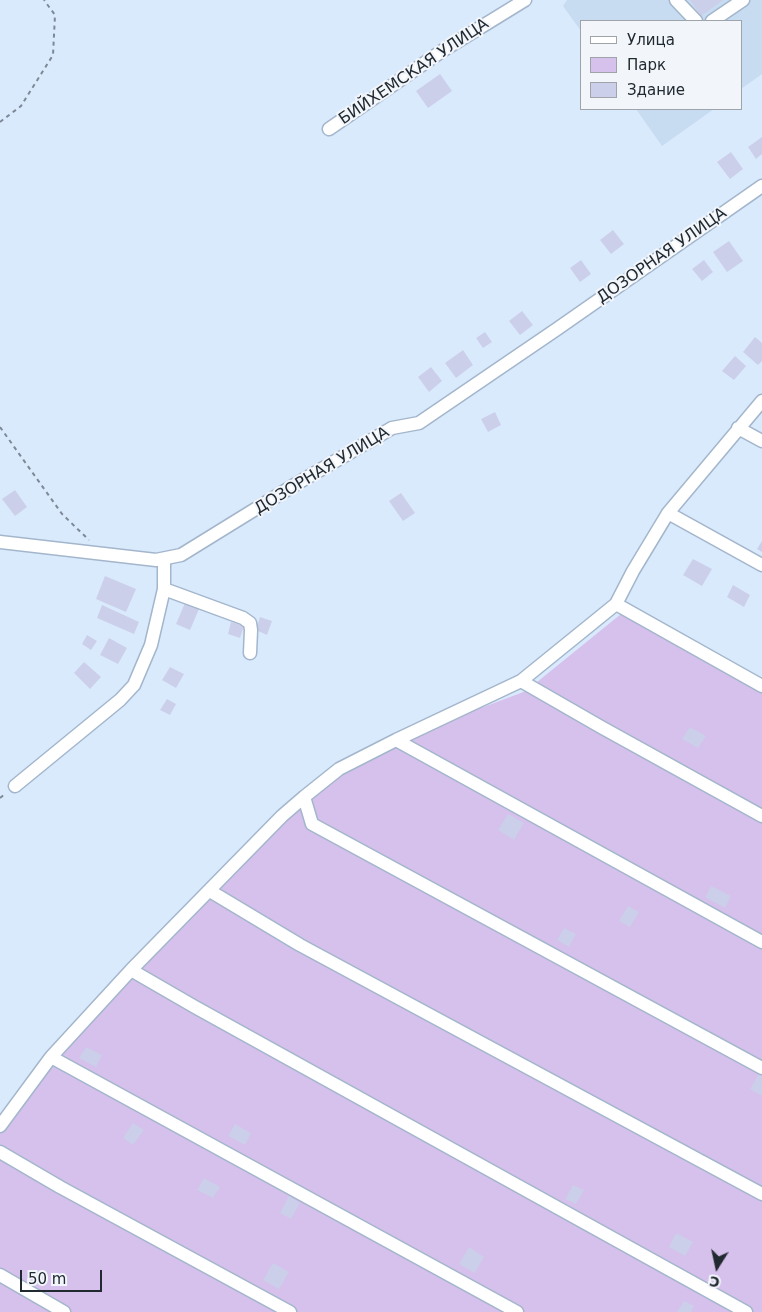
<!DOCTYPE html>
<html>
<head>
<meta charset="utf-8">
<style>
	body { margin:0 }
	#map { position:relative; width:762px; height:1312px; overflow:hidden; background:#daeafd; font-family:"DejaVu Sans",sans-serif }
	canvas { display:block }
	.legend { position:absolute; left:580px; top:20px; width:162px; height:90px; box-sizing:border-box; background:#f2f6fb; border:1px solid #9ea4aa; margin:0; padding:6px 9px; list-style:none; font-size:15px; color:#212931 }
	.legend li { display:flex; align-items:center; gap:10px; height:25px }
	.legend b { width:25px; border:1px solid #9ea4aa }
	.north { position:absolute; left:692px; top:1242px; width:50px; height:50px; -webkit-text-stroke:4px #f2f6fb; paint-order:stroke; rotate:190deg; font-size:14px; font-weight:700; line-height:20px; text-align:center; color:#212931 }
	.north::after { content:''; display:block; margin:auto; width:18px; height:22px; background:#212931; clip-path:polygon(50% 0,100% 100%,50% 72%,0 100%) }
	.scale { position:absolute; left:20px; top:1270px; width:82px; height:22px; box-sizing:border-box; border:2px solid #212931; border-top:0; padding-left:6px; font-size:15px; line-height:18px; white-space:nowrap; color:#212931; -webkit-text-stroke:4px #f2f6fb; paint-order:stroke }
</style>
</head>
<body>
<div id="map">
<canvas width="762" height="1312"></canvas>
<ul class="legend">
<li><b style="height:6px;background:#fff"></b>Улица</li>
<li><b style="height:14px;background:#d6c0ec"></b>Парк</li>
<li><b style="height:14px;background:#cbcfea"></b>Здание</li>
</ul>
<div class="north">С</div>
<div class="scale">50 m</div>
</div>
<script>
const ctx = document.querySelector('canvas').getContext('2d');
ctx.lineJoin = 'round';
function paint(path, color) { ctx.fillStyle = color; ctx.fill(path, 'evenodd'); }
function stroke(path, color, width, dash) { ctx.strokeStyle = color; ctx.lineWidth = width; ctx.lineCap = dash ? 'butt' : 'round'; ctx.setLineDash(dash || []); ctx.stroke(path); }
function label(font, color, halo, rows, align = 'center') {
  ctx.font = font + ' "DejaVu Sans",sans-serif'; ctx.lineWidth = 4; ctx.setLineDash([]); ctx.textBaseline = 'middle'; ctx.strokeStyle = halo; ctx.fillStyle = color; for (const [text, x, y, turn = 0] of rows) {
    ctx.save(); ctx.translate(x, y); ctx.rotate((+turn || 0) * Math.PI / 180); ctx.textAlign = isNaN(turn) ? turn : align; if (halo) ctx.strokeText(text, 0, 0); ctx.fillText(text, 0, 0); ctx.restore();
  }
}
const built = new Path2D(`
	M 567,0 L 762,0 L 762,74 L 741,89 L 741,21 L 581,21 L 581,31 L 563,6 Z
	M 636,109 L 714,109 L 662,146 Z`);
const green = new Path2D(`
	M 621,614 L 762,693 L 762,1312 L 0,1312 L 0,1126 L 51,1057 L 304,797 L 396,740 L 526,691 Z`);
const building = new Path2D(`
	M 690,0 L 723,0 L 701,16 Z
	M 440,74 L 452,91 L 428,108 L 416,91 Z
	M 762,137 L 762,154 L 756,159 L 748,147 Z
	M 731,152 L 743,169 L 730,179 L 717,162 Z
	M 613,230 L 624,244 L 611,254 L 600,240 Z
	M 729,241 L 743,261 L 727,272 L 713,252 Z
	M 581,260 L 591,274 L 580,282 L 570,268 Z
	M 704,260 L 713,272 L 702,281 L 692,269 Z
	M 522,311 L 533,325 L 520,335 L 509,321 Z
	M 485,332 L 492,342 L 483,348 L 476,338 Z
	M 755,337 L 762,343 L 762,361 L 758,365 L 743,352 Z
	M 463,350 L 473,365 L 456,378 L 445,363 Z
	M 735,356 L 746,366 L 734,380 L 722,371 Z
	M 431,367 L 442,381 L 429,392 L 418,377 Z
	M 495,412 L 501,425 L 488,432 L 481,419 Z
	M 15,490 L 27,507 L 15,516 L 2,499 Z
	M 401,493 L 415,513 L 403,521 L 389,501 Z
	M 762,541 L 762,552 L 757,549 Z
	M 693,559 L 712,569 L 702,586 L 683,575 Z
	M 105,576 L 136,589 L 126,612 L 96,599 Z
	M 733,585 L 750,595 L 744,607 L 727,597 Z
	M 185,603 L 199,609 L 190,630 L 176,624 Z
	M 102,605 L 139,622 L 134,634 L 97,618 Z
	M 260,617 L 272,621 L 267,635 L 256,630 Z
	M 231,622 L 244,626 L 240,638 L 228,634 Z
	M 87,635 L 97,641 L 91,650 L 82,644 Z
	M 109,638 L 127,648 L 118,664 L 100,655 Z
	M 84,662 L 101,677 L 90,689 L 74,673 Z
	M 170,667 L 184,674 L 176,688 L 162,680 Z
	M 167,699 L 176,704 L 170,715 L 160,710 Z
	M 690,727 L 706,736 L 698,748 L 682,739 Z
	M 508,814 L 524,823 L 514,840 L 498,830 Z
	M 711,886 L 731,896 L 725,908 L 705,897 Z
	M 628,906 L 639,912 L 630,927 L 619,921 Z
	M 564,928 L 576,934 L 569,947 L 557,940 Z
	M 86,1047 L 102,1055 L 96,1067 L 79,1058 Z
	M 760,1072 L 762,1074 L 762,1096 L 750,1089 Z
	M 133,1123 L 144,1130 L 133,1145 L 123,1138 Z
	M 235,1124 L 251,1133 L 245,1145 L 228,1136 Z
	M 204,1178 L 220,1187 L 213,1198 L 197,1190 Z
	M 573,1185 L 584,1190 L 576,1204 L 565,1199 Z
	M 289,1196 L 300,1203 L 291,1219 L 280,1213 Z
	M 676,1233 L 693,1242 L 685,1256 L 669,1247 Z
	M 469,1247 L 484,1257 L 475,1273 L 459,1264 Z
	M 273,1263 L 289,1272 L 279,1289 L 263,1280 Z
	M 684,1301 L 694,1306 L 691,1312 L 677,1312 Z`);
const path = new Path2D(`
	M 0,122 L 21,106 L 53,55 L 55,15 L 44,0
	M 0,427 L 62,514 L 89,540
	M 0,798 L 5,794`);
const minor = new Path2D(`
	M 676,0 L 696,21
	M 712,21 L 743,0
	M 329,129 L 442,51 L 525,0
	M 738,428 L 762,441
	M 668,513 L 762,565
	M 0,542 L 156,560 L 181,555 L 296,484 L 392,428 L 419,423 L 557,329 L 762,186
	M 164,589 L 243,618 L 250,623 L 251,630 L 250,653
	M 616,604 L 762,686
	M 521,681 L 601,727 L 762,816
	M 396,740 L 762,942
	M 15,786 L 120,700 L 134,685 L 151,645 L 164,589 L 164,559
	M 304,797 L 312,824 L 762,1068
	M 210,891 L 300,945 L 762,1194
	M 131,970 L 195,1007 L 746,1312
	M 51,1057 L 517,1312
	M 0,1126 L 51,1057 L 131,970 L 282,816 L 304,797 L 339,769 L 396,740 L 521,681 L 616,604 L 633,571 L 668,513 L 762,401
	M 0,1152 L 60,1187 L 290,1312
	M 0,1275 L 64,1312`);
const streetNames = [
	["БИЙХЕМСКАЯ УЛИЦА",414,72,-34],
	["ДОЗОРНАЯ УЛИЦА",662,256,-35],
	["ДОЗОРНАЯ УЛИЦА",322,471,-31]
];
paint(built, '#c7dbf1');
paint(green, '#d6c0ec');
paint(building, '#cbcfea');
stroke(minor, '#a3b6cc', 15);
stroke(path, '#7d8996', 2, [4, 4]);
stroke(minor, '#fff', 12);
label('16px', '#212931', '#f2f6fb', streetNames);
</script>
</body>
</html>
